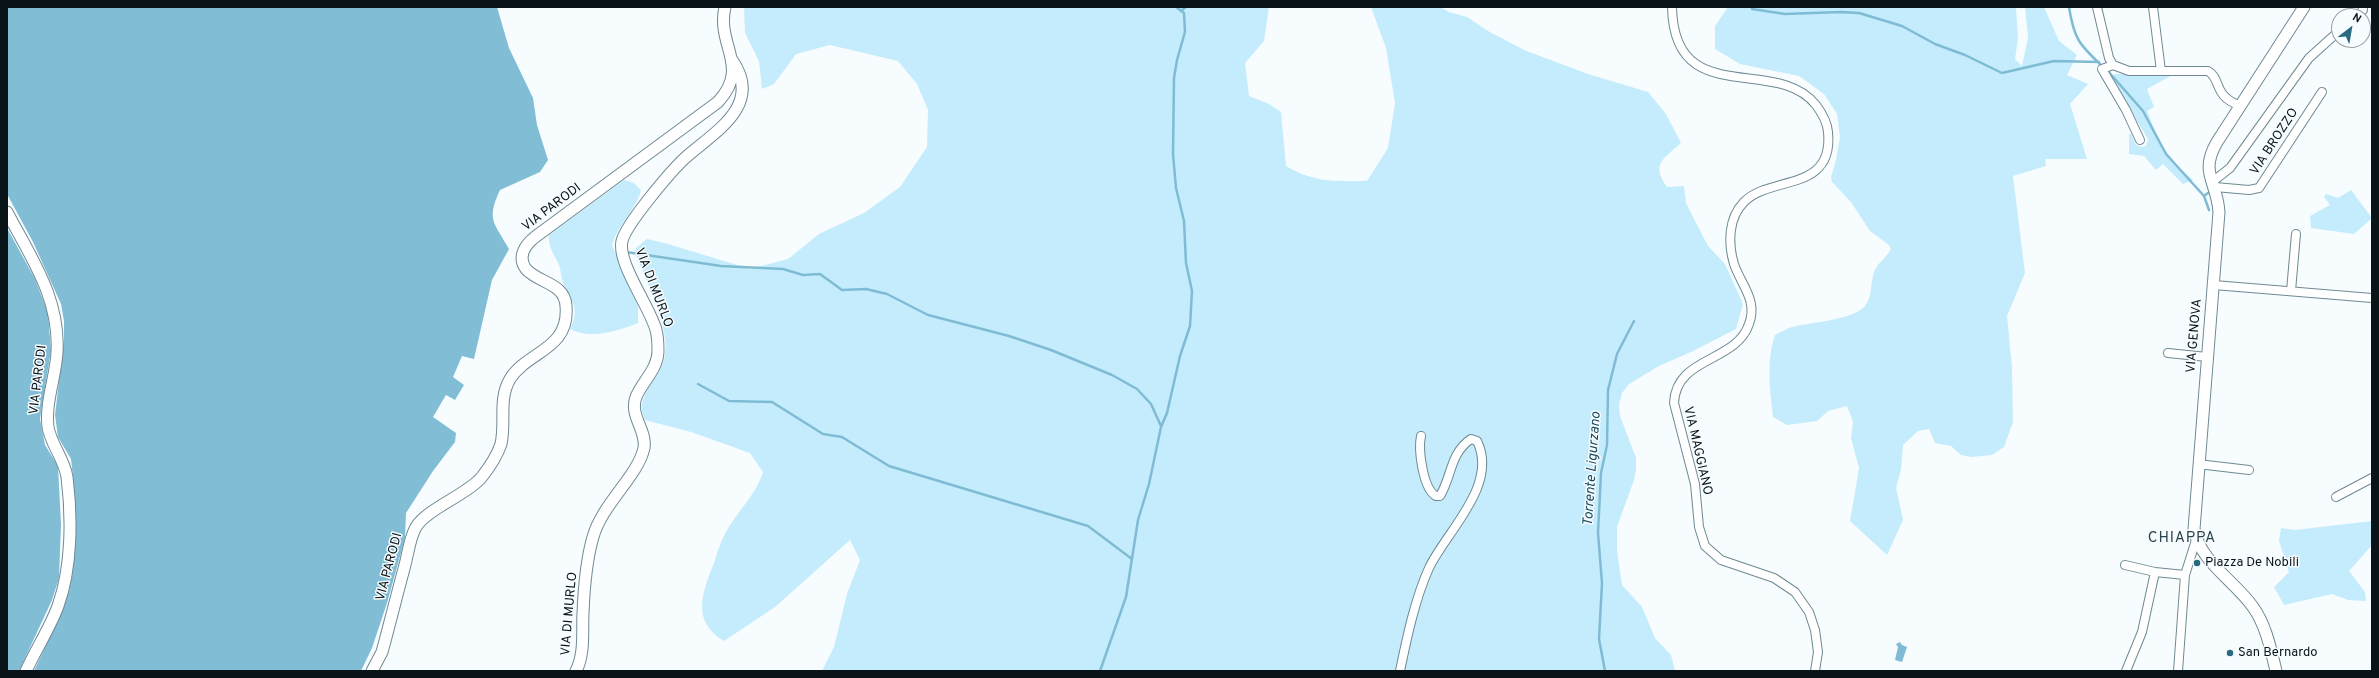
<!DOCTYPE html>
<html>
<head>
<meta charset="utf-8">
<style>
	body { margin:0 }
	#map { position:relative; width:2379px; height:678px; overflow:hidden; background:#f7fcff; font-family:Overpass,sans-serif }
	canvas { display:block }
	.frame { position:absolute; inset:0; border:8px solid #091418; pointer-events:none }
	.north { position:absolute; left:2331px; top:8px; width:40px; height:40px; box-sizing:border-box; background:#f7fcff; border:1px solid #989fa3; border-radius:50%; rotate:31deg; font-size:11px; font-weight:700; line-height:16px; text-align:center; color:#091418 }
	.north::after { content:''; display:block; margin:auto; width:14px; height:18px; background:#2a697f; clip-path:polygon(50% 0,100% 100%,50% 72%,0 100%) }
</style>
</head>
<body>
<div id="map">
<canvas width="2379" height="678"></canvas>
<div class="frame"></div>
<div class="north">N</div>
</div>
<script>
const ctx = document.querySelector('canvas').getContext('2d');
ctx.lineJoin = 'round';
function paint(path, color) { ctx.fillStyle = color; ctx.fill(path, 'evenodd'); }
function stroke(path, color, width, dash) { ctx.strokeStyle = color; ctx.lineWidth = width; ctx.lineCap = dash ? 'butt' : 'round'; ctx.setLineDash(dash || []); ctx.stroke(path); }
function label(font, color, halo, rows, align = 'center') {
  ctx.font = font + ' Overpass,sans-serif'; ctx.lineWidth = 3; ctx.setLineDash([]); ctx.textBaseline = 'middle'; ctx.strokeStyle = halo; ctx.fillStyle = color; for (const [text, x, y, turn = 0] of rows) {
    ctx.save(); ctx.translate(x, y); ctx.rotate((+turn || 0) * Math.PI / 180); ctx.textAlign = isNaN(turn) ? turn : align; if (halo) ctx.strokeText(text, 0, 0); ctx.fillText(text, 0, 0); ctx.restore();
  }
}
const green = new Path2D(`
	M 744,7 L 1269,7 L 1264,41 L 1245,63 L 1249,96 L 1269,104 L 1281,112 L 1286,166 C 1315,183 1334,181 1367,181 L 1388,148 L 1395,103 L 1386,48 L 1371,7 L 1440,7 L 1449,12 L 1467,17 L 1488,31 L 1524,50 L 1588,74 L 1648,92 L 1666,114 L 1681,143 C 1663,159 1651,164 1667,187 L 1684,186 L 1686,203 L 1694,219 L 1708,246 L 1725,264 L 1743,304 L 1736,329 L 1691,352 L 1659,366 L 1629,384 L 1622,393 L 1619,405 L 1620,416 L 1636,458 L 1636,469 L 1634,480 L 1617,527 L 1617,551 L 1622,585 L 1642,607 L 1655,638 L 1671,655 L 1675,671 L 822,671 L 834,647 L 847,594 L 860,560 L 850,540 L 775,607 L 724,641 C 690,621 703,591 714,563 C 717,553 720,543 725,534 C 737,511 755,497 763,472 L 750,453 L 691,432 L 645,420 C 632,398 661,378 665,356 C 670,326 646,281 635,253 L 636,248 L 647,239 L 668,244 L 750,269 L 788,259 L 819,234 L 864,213 L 900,187 L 927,147 L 928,110 L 917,84 L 898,61 L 830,45 L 796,54 L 774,84 L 762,89 L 759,61 L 745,33 Z
	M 1728,7 L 2016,7 L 2018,39 L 2015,59 L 2022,66 L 2028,38 L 2025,7 L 2044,7 L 2059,41 L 2077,55 L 2067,75 L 2088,84 L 2070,104 L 2087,159 L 2045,159 L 2046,166 L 2013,176 L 2025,273 L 2007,316 L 2012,367 L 2013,422 L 2004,447 L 1992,455 L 1971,457 L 1961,455 L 1951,446 L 1935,443 L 1929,429 L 1918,431 L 1903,445 L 1901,470 L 1896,488 L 1903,520 L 1887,555 L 1850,521 L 1859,468 L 1851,438 L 1853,422 L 1847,406 L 1828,411 L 1817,421 L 1787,425 L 1773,417 C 1770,389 1766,362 1775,335 C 1780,333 1784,330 1789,328 C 1807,322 1852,321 1865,306 C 1874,295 1869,280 1876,268 C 1880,261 1887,257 1891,249 L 1889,245 L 1870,231 L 1851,202 L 1832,182 L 1831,177 L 1836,160 L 1840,137 L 1837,114 L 1824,94 L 1799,76 L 1740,64 L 1715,49 L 1715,26 Z
	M 2115,74 L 2174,74 L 2147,89 L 2154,107 L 2147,111 L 2159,141 L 2175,164 L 2193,180 L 2183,184 L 2163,164 L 2156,170 L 2144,156 L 2129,154 L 2129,134 L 2131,134 L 2136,145 L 2142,147 L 2146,146 L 2148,139 L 2116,86 L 2112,77 Z
	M 624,180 L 634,183 L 641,190 C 636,211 618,224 612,245 L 638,305 L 638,323 C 618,331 590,340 570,329 C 581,308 571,302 563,283 C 561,277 561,270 559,265 C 554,254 548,248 549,235 Z
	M 2351,190 L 2372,218 L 2354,234 L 2311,228 L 2310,216 L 2330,205 L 2324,197 L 2326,194 L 2338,198 Z
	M 2372,521 L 2372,545 L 2349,571 L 2365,592 L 2366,601 L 2348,600 L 2332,594 L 2284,605 L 2274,587 L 2289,572 L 2279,541 L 2281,528 L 2295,530 Z`);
const forest = new Path2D(`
	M 7,7 L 497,7 L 509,48 L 533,98 L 537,125 L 548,160 L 540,172 L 500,190 C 486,220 494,222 509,249 L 492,280 L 474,359 L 462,356 L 453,377 L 464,385 L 455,400 L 446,395 L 433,417 L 456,433 L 455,442 L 433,471 L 406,513 L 405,538 L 387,603 L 372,648 L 361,671 L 34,671 L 63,609 L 69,591 L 73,571 L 74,486 L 71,459 L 58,437 L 55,415 L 64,339 L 64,321 L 61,304 L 33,242 L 7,194 Z
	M 7,228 L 35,279 L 48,313 L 51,350 L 40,419 L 45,445 L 58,466 L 61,524 L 59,578 L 52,600 L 19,671 L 7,671 Z`);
const water = new Path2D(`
	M 1900,642 L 1902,645 L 1907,647 L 1902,662 L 1895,660 L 1898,647 L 1896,644 Z`);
const stream = new Path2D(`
	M 2069,7 C 2074,40 2080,45 2103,67
	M 1752,9 L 1785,14 L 1841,12 L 1859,13 L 1902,26 L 1935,44 L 1965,55 L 2002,73 L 2054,61 L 2099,62
	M 1181,11 L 1186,7
	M 2107,70 L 2143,111 L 2166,154 L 2204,196 L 2209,210
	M 2204,196 L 2208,193
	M 626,252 L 721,266 L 783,269 L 803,275 L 820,274 L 842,290 L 866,289 L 887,294 L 928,315 L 1009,336 L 1051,350 L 1112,375 L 1137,389 L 1151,404 L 1161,426
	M 698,384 L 729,401 L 772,402 L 823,434 L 842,437 L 889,466 L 1088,526 L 1132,559
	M 1100,671 L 1126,597 L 1138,520 L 1149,484 L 1161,427 L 1167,413 L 1180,356 L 1190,326 L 1192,291 L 1186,263 L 1184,221 L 1176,188 L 1173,154 L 1174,78 L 1177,60 L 1185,32 L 1184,13 L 1176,7
	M 1605,671 L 1599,639 L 1602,583 L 1598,533 L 1601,473 L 1607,445 L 1608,390 L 1617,354 L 1634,321`);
const street = new Path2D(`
	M 1672,7 C 1674,111 1776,54 1816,105 C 1822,113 1827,121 1828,132 C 1834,193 1770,175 1744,202 C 1728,218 1728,244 1734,264 C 1741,285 1758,300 1749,324 C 1736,363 1676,356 1674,403 L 1695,484 L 1699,527 L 1705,546 L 1721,560 L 1774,578 L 1795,592 L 1809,612 L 1815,630 L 1818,652 L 1815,671
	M 2097,7 L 2109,58 L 2113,65 L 2129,71 L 2208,71 C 2222,79 2212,96 2241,106
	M 2153,7 L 2161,71
	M 2358,16 L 2363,10 L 2363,7
	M 2113,65 L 2102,69 L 2126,110 L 2140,140
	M 2212,182 L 2230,168 L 2309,58 L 2339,31
	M 2215,187 L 2249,190 L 2259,188 L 2322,92
	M 2214,285 L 2372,298
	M 2291,291 L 2296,234
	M 2168,353 L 2207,357
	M 2198,464 L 2249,470
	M 2336,497 L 2372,478
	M 2125,565 L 2155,572 L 2185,575
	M 1400,671 C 1407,637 1415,599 1429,568 C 1446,532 1499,485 1477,441 L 1471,439 C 1450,453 1452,476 1440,496 L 1436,496 C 1423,489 1418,450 1421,436
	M 2126,671 L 2142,632 L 2155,572
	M 2178,671 L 2185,575 L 2196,540`);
const secondary = new Path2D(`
	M 7,212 C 31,258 60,298 57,352 C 56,376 45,402 48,427 C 51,445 64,458 67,477 C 72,517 72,567 58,606 C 50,628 36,649 26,671
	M 372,671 L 382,652 C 390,623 397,594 405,565 C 408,553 410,537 416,527 C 427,509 466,495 481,478 C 489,468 497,456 501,444 C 506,422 498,399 510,379 C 527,351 570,350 566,306 C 565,283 538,283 526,269 C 517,257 525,245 535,237 L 718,102 C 751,66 716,46 725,7
	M 576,671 C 585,653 582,633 583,613 C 584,588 586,561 593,537 C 602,504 638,476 644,448 C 647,430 629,416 636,397 C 642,382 658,369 658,351 C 658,344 658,337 656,330 C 650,307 617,263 622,241 C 626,224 671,171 685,158 C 714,132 764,106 732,60
	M 2276,671 C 2271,650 2266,625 2253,607 C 2235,581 2200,562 2194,529 L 2219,212 C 2217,181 2199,173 2217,142 L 2304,7`);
const markers = [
	[2197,563,4,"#2a697f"],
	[2230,653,4,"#2a697f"]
];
const streetNames = [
	["VIA BROZZO",2275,142,-57],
	["VIA PARODI",552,208,-37],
	["VIA DI MURLO",653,288,69],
	["VIA GENOVA",2195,336,-85],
	["VIA PARODI",39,380,-83],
	["VIA MAGGIANO",1697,451,77],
	["VIA PARODI",390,567,-75],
	["VIA DI MURLO",570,614,-85]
];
const poiNames = [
	["Piazza De Nobili",2205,563],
	["San Bernardo",2238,653]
];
const waterNames = [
	["Torrente Ligurzano",1593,469,-86]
];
const quarterNames = [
	["CHIAPPA",2182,539]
];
paint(green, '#c4ecfc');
paint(forest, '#81bed6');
paint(water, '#7fbcd4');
stroke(stream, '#7fbcd4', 2.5);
stroke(street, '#6e8993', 10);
stroke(secondary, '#6e8993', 13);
stroke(street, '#fff', 8);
stroke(secondary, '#fff', 11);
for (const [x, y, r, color] of markers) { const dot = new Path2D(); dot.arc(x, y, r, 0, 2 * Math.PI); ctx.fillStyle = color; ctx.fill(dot); stroke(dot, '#f7fcff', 1.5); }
label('13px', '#091418', '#f7fcff', streetNames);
label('13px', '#091418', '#f7fcff', poiNames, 'left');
label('italic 14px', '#194c5e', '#f7fcff', waterNames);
ctx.letterSpacing = '1px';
label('15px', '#2b434d', '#f7fcff', quarterNames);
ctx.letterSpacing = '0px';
</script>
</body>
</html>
